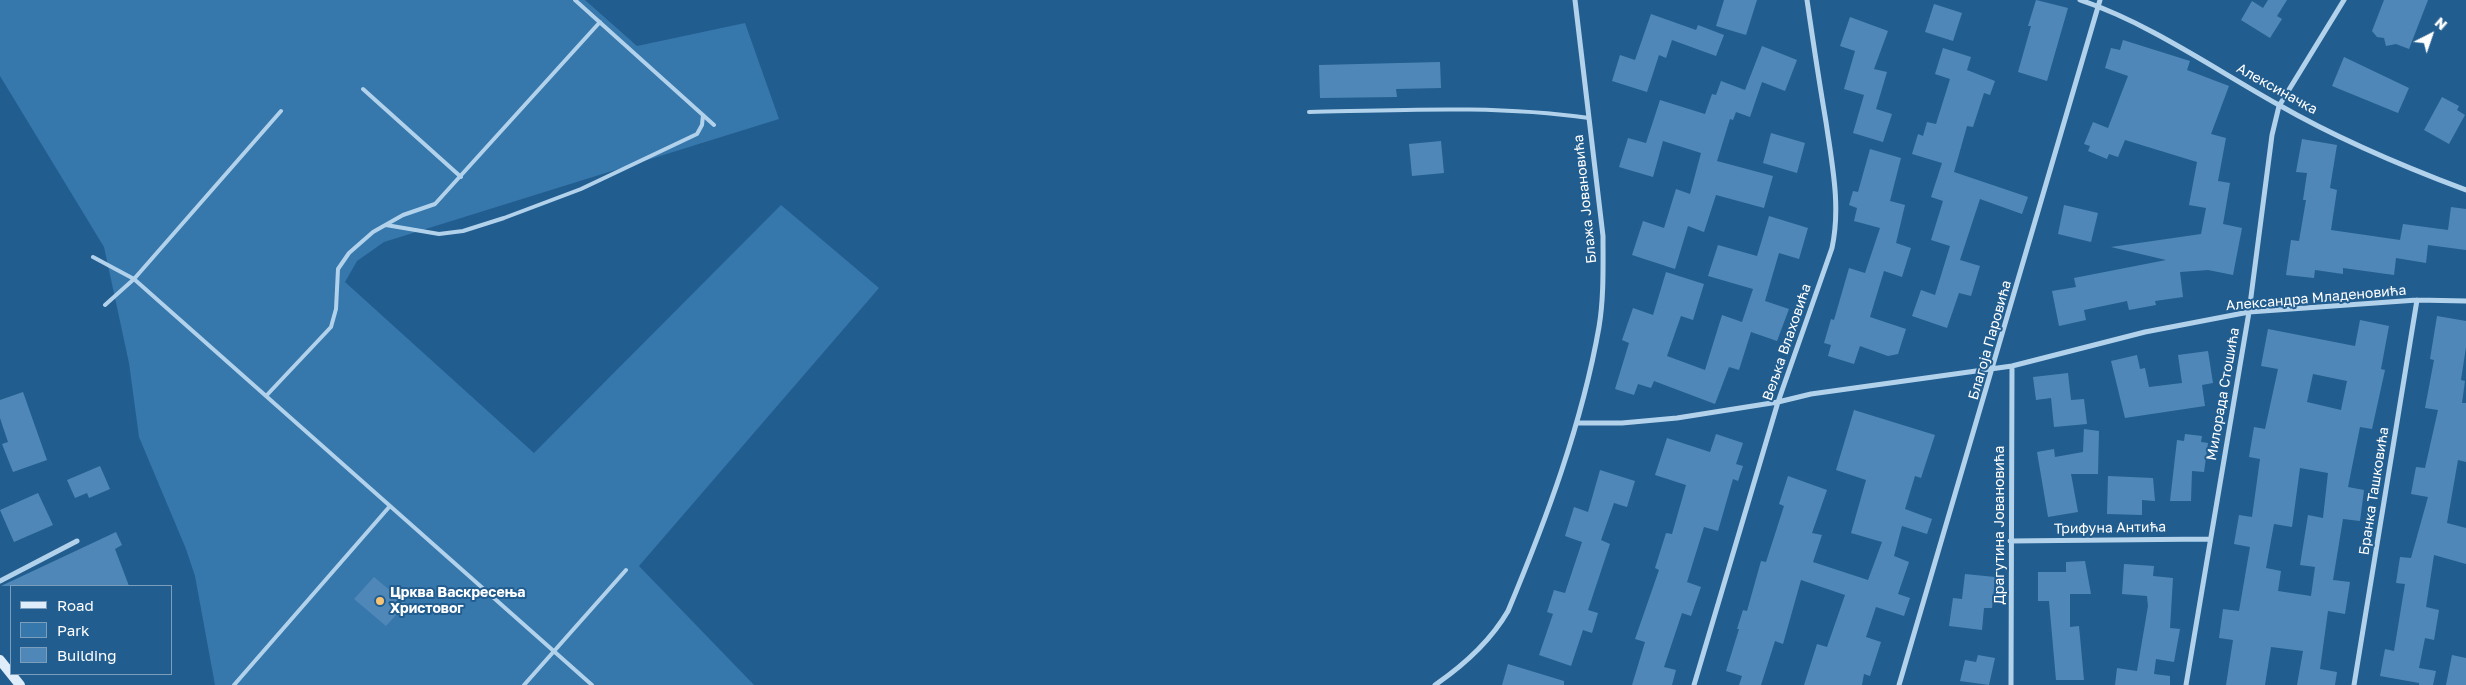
<!DOCTYPE html>
<html>
<head>
<meta charset="utf-8">
<style>
	body { margin:0 }
	#map { position:relative; width:2466px; height:685px; overflow:hidden; background:#225d8f; font-family:"Golos Text",sans-serif }
	canvas { display:block }
	.legend { position:absolute; left:10px; top:585px; width:162px; height:90px; box-sizing:border-box; background:#225d8f; border:1px solid #7a9ebc; margin:0; padding:6px 9px; list-style:none; font-size:15px; color:#fff }
	.legend li { display:flex; align-items:center; gap:10px; height:25px }
	.legend b { width:25px; border:1px solid #7a9ebc }
	.north { position:absolute; left:2406px; top:10px; width:50px; height:50px; -webkit-text-stroke:4px #225d8f; paint-order:stroke; rotate:41deg; font-size:14px; font-weight:700; line-height:20px; text-align:center; color:#fff }
	.north::after { content:''; display:block; margin:auto; width:18px; height:22px; background:#fff; clip-path:polygon(50% 0,100% 100%,50% 72%,0 100%) }
</style>
</head>
<body>
<div id="map">
<canvas width="2466" height="685"></canvas>
<ul class="legend">
<li><b style="height:6px;background:#deedf9"></b>Road</li>
<li><b style="height:14px;background:#3677ac"></b>Park</li>
<li><b style="height:14px;background:#4f88b8"></b>Building</li>
</ul>
<div class="north">N</div>
</div>
<script>
const ctx = document.querySelector('canvas').getContext('2d');
ctx.lineJoin = 'round';
function paint(path, color) { ctx.fillStyle = color; ctx.fill(path, 'evenodd'); }
function stroke(path, color, width, dash) { ctx.strokeStyle = color; ctx.lineWidth = width; ctx.lineCap = dash ? 'butt' : 'round'; ctx.setLineDash(dash || []); ctx.stroke(path); }
function label(font, color, halo, rows, align = 'center') {
  ctx.font = font + ' "Golos Text",sans-serif'; ctx.lineWidth = 4; ctx.setLineDash([]); ctx.textBaseline = 'middle'; ctx.strokeStyle = halo; ctx.fillStyle = color; for (const [text, x, y, turn = 0] of rows) {
    ctx.save(); ctx.translate(x, y); ctx.rotate((+turn || 0) * Math.PI / 180); ctx.textAlign = isNaN(turn) ? turn : align; if (halo) ctx.strokeText(text, 0, 0); ctx.fillText(text, 0, 0); ctx.restore();
  }
}
const green = new Path2D(`
	M 0,0 L 585,0 L 637,46 L 745,23 L 779,119 L 384,242 L 357,261 L 345,282 L 534,453 L 781,205 L 879,288 L 639,566 L 754,685 L 215,685 L 195,576 L 186,549 L 139,437 L 129,363 L 104,247 L 0,76 Z`);
const building = new Path2D(`
	M 1724,0 L 1757,0 L 1746,35 L 1716,26 Z
	M 2036,0 L 2068,8 L 2047,81 L 2018,72 L 2031,26 L 2028,26 Z
	M 2268,0 L 2287,0 L 2277,16 L 2282,19 L 2270,38 L 2241,20 L 2252,1 L 2263,8 Z
	M 2384,0 L 2428,0 L 2409,49 L 2396,44 L 2386,46 L 2384,38 L 2377,37 L 2372,31 Z
	M 1934,4 L 1962,13 L 1953,41 L 1925,32 Z
	M 1651,14 L 1696,30 L 1698,25 L 1724,35 L 1716,56 L 1672,40 L 1666,58 L 1659,55 L 1647,92 L 1612,81 L 1620,55 L 1635,60 Z
	M 1850,17 L 1888,31 L 1874,69 L 1887,72 L 1876,109 L 1892,114 L 1883,142 L 1853,133 L 1864,95 L 1844,89 L 1855,51 L 1840,46 Z
	M 2123,40 L 2190,61 L 2187,70 L 2229,86 L 2211,134 L 2226,138 L 2218,181 L 2230,183 L 2223,224 L 2242,228 L 2233,275 L 2208,270 L 2180,272 L 2183,297 L 2155,301 L 2156,305 L 2129,310 L 2127,301 L 2084,310 L 2086,320 L 2059,326 L 2052,291 L 2076,287 L 2074,278 L 2166,260 L 2111,247 L 2201,234 L 2206,208 L 2189,205 L 2197,162 L 2125,140 L 2118,157 L 2109,154 L 2107,159 L 2088,151 L 2090,146 L 2084,144 L 2093,122 L 2108,128 L 2128,76 L 2105,68 L 2111,48 L 2120,50 Z
	M 1762,46 L 1797,60 L 1785,91 L 1762,82 L 1750,117 L 1736,112 L 1733,120 L 1730,119 L 1717,161 L 1773,176 L 1764,208 L 1716,195 L 1704,232 L 1688,226 L 1675,269 L 1632,255 L 1643,221 L 1664,228 L 1676,189 L 1690,194 L 1701,153 L 1663,141 L 1653,177 L 1619,167 L 1628,138 L 1646,143 L 1660,100 L 1705,114 L 1712,94 L 1716,95 L 1721,81 L 1745,90 Z
	M 1943,48 L 1971,57 L 1967,70 L 1995,81 L 1990,95 L 1984,93 L 1973,127 L 1967,126 L 1954,172 L 2028,197 L 2022,214 L 1980,199 L 1960,260 L 1980,266 L 1971,296 L 1959,293 L 1947,328 L 1912,316 L 1921,290 L 1935,295 L 1950,246 L 1931,240 L 1943,201 L 1931,197 L 1942,163 L 1912,154 L 1918,134 L 1923,136 L 1927,122 L 1936,124 L 1950,79 L 1935,74 Z
	M 2344,57 L 2409,88 L 2398,113 L 2332,86 Z
	M 1440,62 L 1441,88 L 1396,89 L 1397,97 L 1320,98 L 1319,65 Z
	M 2442,97 L 2459,106 L 2457,110 L 2465,115 L 2449,144 L 2424,130 Z
	M 1771,133 L 1805,143 L 1797,173 L 1763,163 Z
	M 2302,139 L 2337,145 L 2330,188 L 2337,190 L 2331,230 L 2400,240 L 2403,224 L 2448,230 L 2451,207 L 2466,209 L 2466,250 L 2428,245 L 2426,263 L 2396,258 L 2394,275 L 2343,268 L 2343,274 L 2315,270 L 2314,278 L 2286,275 L 2291,240 L 2299,241 L 2306,200 L 2303,200 L 2307,173 L 2296,172 Z
	M 1441,141 L 1444,173 L 1412,176 L 1409,144 Z
	M 1870,149 L 1901,158 L 1890,201 L 1905,205 L 1896,243 L 1911,248 L 1902,277 L 1884,271 L 1870,317 L 1906,329 L 1898,354 L 1888,356 L 1860,346 L 1854,364 L 1828,356 L 1831,345 L 1824,343 L 1831,319 L 1834,320 L 1849,268 L 1865,273 L 1880,228 L 1854,221 L 1857,208 L 1849,205 L 1853,191 L 1858,192 Z
	M 2064,205 L 2098,213 L 2091,242 L 2058,234 Z
	M 1769,216 L 1808,228 L 1799,259 L 1779,253 L 1765,301 L 1789,309 L 1777,341 L 1751,332 L 1739,370 L 1729,367 L 1715,404 L 1654,381 L 1651,388 L 1638,384 L 1634,395 L 1615,389 L 1629,343 L 1622,340 L 1633,308 L 1653,315 L 1666,272 L 1704,284 L 1693,320 L 1681,316 L 1667,356 L 1705,370 L 1722,315 L 1742,322 L 1753,289 L 1708,276 L 1718,245 L 1757,256 Z
	M 2437,316 L 2466,321 L 2466,347 L 2461,380 L 2465,381 L 2462,403 L 2466,403 L 2466,462 L 2458,460 L 2447,523 L 2466,528 L 2466,564 L 2434,555 L 2426,607 L 2439,610 L 2434,640 L 2425,638 L 2419,668 L 2436,671 L 2433,685 L 2419,685 L 2419,683 L 2380,676 L 2385,649 L 2394,651 L 2405,584 L 2396,583 L 2400,557 L 2411,558 L 2428,497 L 2411,494 L 2416,467 L 2425,468 L 2438,410 L 2425,408 L 2434,360 L 2430,359 Z
	M 2360,320 L 2389,326 L 2381,369 L 2385,370 L 2372,429 L 2360,427 L 2348,487 L 2364,490 L 2360,521 L 2343,519 L 2333,580 L 2350,582 L 2345,614 L 2328,611 L 2320,669 L 2337,672 L 2335,685 L 2297,685 L 2303,651 L 2271,647 L 2265,685 L 2226,685 L 2233,640 L 2219,638 L 2223,609 L 2239,611 L 2250,547 L 2234,544 L 2239,515 L 2252,517 L 2260,459 L 2249,457 L 2254,427 L 2265,429 L 2278,369 L 2261,366 L 2268,329 L 2355,346 ZM 2313,374 L 2347,381 L 2341,410 L 2307,402 ZM 2300,468 L 2328,473 L 2323,518 L 2308,515 L 2300,565 L 2315,567 L 2311,596 L 2278,591 L 2281,571 L 2266,568 L 2274,524 L 2292,527 Z
	M 2208,351 L 2213,383 L 2202,385 L 2205,406 L 2125,418 L 2111,361 L 2137,355 L 2140,369 L 2145,368 L 2149,387 L 2182,383 L 2178,355 Z
	M 2068,373 L 2071,400 L 2084,399 L 2087,424 L 2054,427 L 2051,398 L 2036,400 L 2033,377 Z
	M 23,392 L 47,460 L 13,472 L 2,444 L 8,442 L 0,418 L 0,400 Z
	M 1854,410 L 1935,435 L 1921,478 L 1915,476 L 1905,509 L 1932,519 L 1927,534 L 1902,526 L 1894,556 L 1909,562 L 1898,594 L 1910,598 L 1904,616 L 1876,607 L 1866,637 L 1881,642 L 1870,676 L 1864,674 L 1862,685 L 1804,685 L 1817,644 L 1827,647 L 1845,595 L 1801,580 L 1783,644 L 1775,641 L 1761,685 L 1739,685 L 1742,676 L 1726,671 L 1739,629 L 1737,629 L 1743,610 L 1747,611 L 1761,561 L 1766,562 L 1784,506 L 1779,504 L 1788,476 L 1827,490 L 1812,533 L 1822,535 L 1813,562 L 1868,580 L 1882,542 L 1851,533 L 1866,480 L 1836,470 Z
	M 2084,429 L 2099,431 L 2098,474 L 2071,474 L 2078,512 L 2048,517 L 2037,452 L 2054,449 L 2055,457 L 2083,452 Z
	M 1716,434 L 1743,443 L 1736,464 L 1743,466 L 1738,481 L 1733,479 L 1718,531 L 1704,527 L 1687,582 L 1701,587 L 1691,616 L 1682,613 L 1664,667 L 1676,670 L 1672,685 L 1632,685 L 1645,642 L 1635,639 L 1659,570 L 1655,568 L 1666,533 L 1672,534 L 1686,485 L 1655,475 L 1667,438 L 1710,452 Z
	M 2185,434 L 2202,436 L 2201,442 L 2208,443 L 2204,472 L 2192,471 L 2191,501 L 2170,501 L 2177,440 L 2184,441 Z
	M 100,466 L 110,489 L 89,498 L 87,493 L 75,498 L 67,480 Z
	M 1600,470 L 1635,481 L 1627,507 L 1614,503 L 1601,540 L 1610,544 L 1588,610 L 1598,613 L 1592,633 L 1583,630 L 1571,666 L 1539,655 L 1553,614 L 1547,612 L 1554,590 L 1565,593 L 1582,542 L 1565,536 L 1574,507 L 1588,512 Z
	M 2108,476 L 2153,478 L 2155,501 L 2142,500 L 2142,515 L 2107,514 Z
	M 38,493 L 53,525 L 14,542 L 0,510 Z
	M 116,532 L 122,545 L 115,549 L 129,586 L 1,586 Z
	M 2085,561 L 2091,594 L 2070,594 L 2070,627 L 2079,626 L 2084,680 L 2056,680 L 2049,601 L 2038,601 L 2038,572 L 2066,572 L 2066,562 Z
	M 2124,564 L 2154,566 L 2153,576 L 2173,578 L 2170,628 L 2180,629 L 2174,662 L 2156,659 L 2154,674 L 2170,676 L 2170,685 L 2115,685 L 2117,668 L 2137,671 L 2148,606 L 2147,596 L 2122,594 Z
	M 1965,574 L 1995,577 L 1992,608 L 1984,608 L 1982,630 L 1949,626 L 1953,598 L 1962,599 Z
	M 374,577 L 406,604 L 386,626 L 354,599 Z
	M 1978,655 L 1995,658 L 1989,685 L 1960,681 L 1965,660 L 1976,662 Z
	M 2452,655 L 2466,658 L 2466,685 L 2446,685 Z
	M 1508,664 L 1564,681 L 1564,685 L 1502,685 Z`);
const lane = new Path2D(`
	M 575,0 L 714,125
	M 363,89 L 461,177
	M 1309,112 C 1403,110 1496,105 1589,118
	M 386,225 L 439,234 L 463,231 L 504,218 L 581,189 L 697,134 L 702,125 L 703,115
	M 93,257 L 134,279 L 592,685
	M 105,305 L 134,279 L 281,111
	M 266,396 L 331,327 L 336,309 L 338,269 L 349,253 L 373,232 L 403,215 L 435,204 L 600,22
	M 234,685 L 390,506
	M 524,685 L 626,570`);
const street = new Path2D(`
	M 2080,0 C 2149,23 2216,70 2279,105 C 2338,139 2402,166 2466,190
	M 1577,423 L 1622,423 L 1677,418 L 1778,402 L 1811,394 L 2012,366 L 2145,332 L 2249,312 L 2417,300 L 2466,301
	M 2010,541 L 2209,539
	M 0,581 L 77,541
	M 1435,685 C 1464,665 1490,642 1508,611 C 1546,520 1582,424 1599,327 C 1604,297 1603,266 1603,236 L 1575,0
	M 1694,685 L 1778,402 L 1832,248 C 1841,206 1832,164 1826,122 C 1819,81 1813,41 1807,0
	M 1899,685 L 2100,0
	M 2011,685 L 2012,366
	M 2186,685 L 2249,312 L 2272,135 L 2279,106 L 2344,0
	M 2354,685 L 2417,300`);
const secondary = new Path2D(`
	M 0,660 L 20,685`);
const markers = [
	[380,601,5,"#f8c474"]
];
const streetNames = [
	["Алексиначка",2277,89,29],
	["Блажа Јовановића",1585,199,-96],
	["Александра Младеновића",2316,298,-5],
	["Благоја Паровића",1990,340,-74],
	["Вељка Влаховића",1787,342,-71],
	["Милорада Стошића",2223,394,-80],
	["Бранка Ташковића",2374,491,-81],
	["Драгутина Јовановића",2000,525,-90],
	["Трифуна Антића",2110,528,-1]
];
const poiNames = [
	["Црква Васкресења",390,593],
	["Христовог",390,609]
];
paint(green, '#3677ac');
paint(building, '#4f88b8');
stroke(lane, '#b2d2ec', 4);
stroke(street, '#b2d2ec', 5);
stroke(secondary, '#deedf9', 10);
for (const [x, y, r, color] of markers) { const dot = new Path2D(); dot.arc(x, y, r, 0, 2 * Math.PI); ctx.fillStyle = color; ctx.fill(dot); stroke(dot, '#225d8f', 2); }
label('14px', '#fff', '#225d8f', streetNames);
label('bold 14px', '#fff', '#225d8f', poiNames, 'left');
</script>
</body>
</html>
